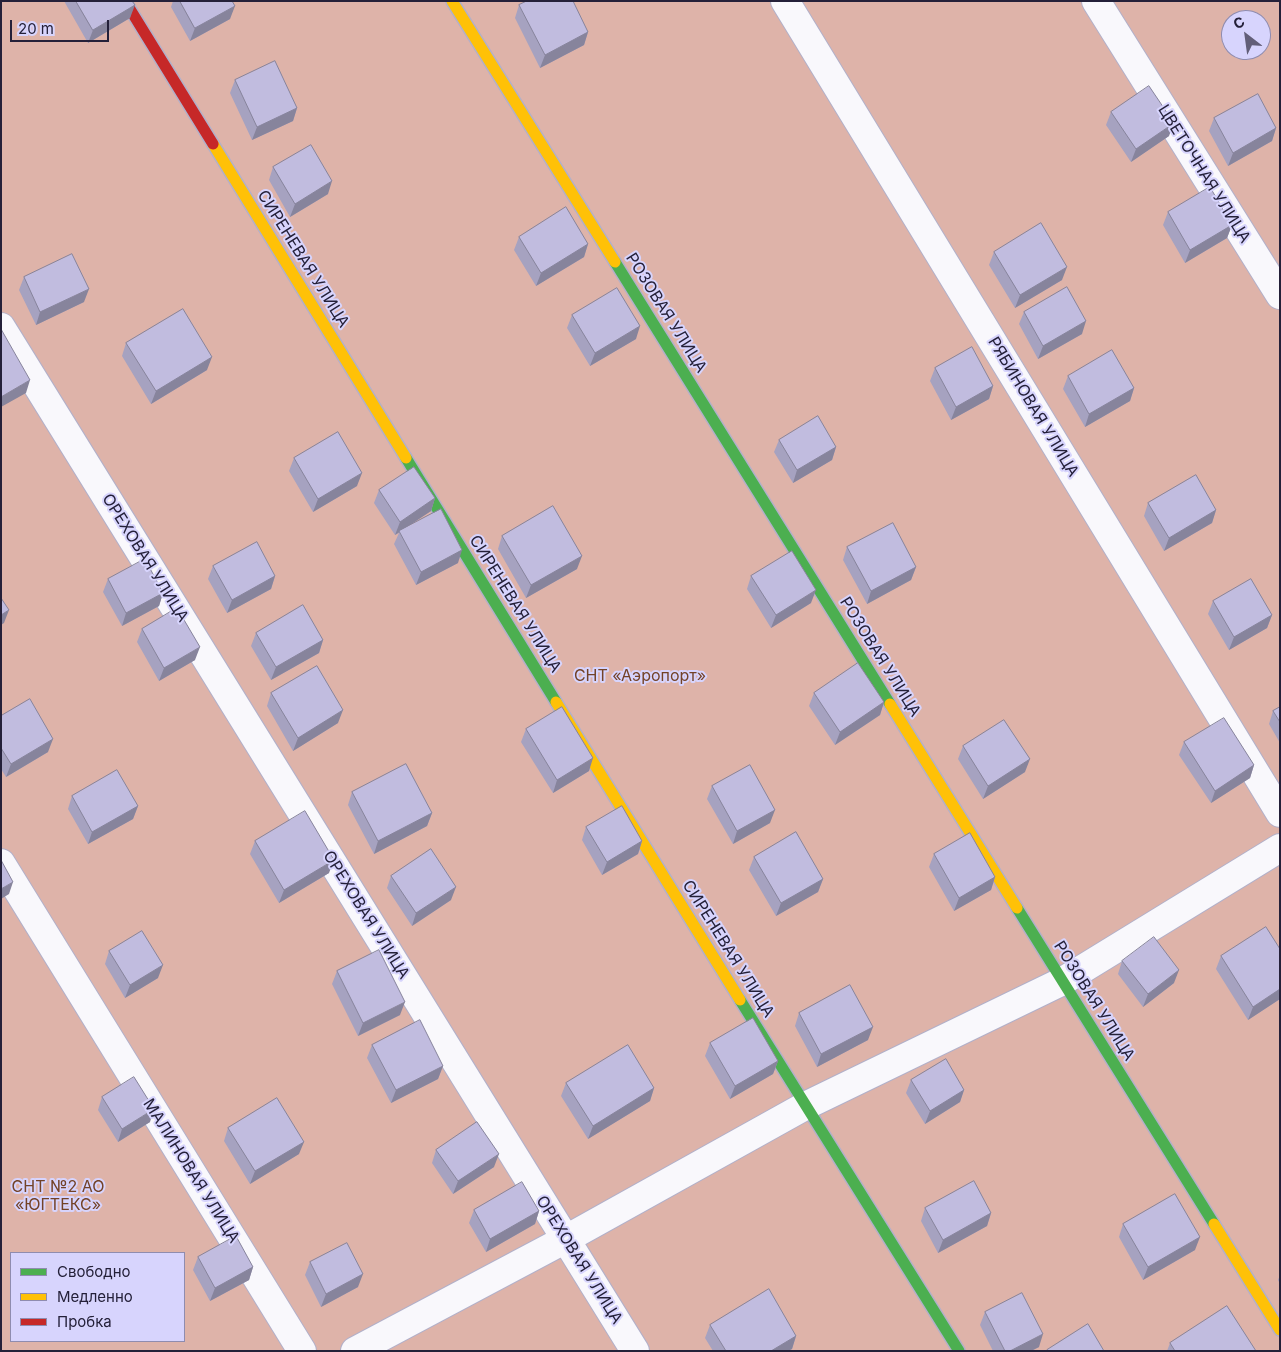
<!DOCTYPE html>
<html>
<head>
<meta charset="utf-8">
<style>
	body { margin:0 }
	#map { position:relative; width:1281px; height:1352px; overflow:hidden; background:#d4d2ee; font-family:Inter,sans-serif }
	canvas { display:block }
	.frame { position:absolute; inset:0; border:2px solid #242039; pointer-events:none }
	.legend { position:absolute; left:10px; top:1252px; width:175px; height:90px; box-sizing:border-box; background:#d7d4fd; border:1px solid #8f8caf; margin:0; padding:6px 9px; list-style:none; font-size:15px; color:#242039 }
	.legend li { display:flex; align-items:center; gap:10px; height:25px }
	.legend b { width:25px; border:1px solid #8f8caf }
	.north { position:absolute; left:1221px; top:10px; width:50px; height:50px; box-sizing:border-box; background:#d7d4fd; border:1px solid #8f8caf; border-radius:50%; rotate:330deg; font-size:14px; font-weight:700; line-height:20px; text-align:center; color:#242039 }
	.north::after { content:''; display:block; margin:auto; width:18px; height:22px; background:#625e78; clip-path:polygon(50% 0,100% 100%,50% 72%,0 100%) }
	.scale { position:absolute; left:10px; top:20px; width:99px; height:22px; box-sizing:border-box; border:2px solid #242039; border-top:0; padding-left:6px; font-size:15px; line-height:18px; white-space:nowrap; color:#242039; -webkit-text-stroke:4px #d7d4fd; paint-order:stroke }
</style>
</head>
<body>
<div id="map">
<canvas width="1281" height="1352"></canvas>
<div class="frame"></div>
<ul class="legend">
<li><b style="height:6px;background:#4caf50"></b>Свободно</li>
<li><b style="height:6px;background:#ffc107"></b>Медленно</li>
<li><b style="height:6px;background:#c62828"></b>Пробка</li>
</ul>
<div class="north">С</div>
<div class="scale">20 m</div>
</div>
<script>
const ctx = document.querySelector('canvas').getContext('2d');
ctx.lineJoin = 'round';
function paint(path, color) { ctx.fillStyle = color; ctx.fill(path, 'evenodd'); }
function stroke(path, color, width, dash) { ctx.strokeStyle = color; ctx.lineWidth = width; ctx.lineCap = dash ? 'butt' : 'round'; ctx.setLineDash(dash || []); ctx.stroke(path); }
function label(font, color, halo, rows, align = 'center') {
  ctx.font = font + ' Inter,sans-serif'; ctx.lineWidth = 4; ctx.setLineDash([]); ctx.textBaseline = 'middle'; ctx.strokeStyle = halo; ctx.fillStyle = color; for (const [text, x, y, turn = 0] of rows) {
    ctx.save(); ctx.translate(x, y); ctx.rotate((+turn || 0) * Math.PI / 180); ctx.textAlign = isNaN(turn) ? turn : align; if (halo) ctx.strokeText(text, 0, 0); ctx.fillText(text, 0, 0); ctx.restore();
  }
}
const green = new Path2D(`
	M 1,1 L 1280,1 L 1280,1351 L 1,1351 ZM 1231,20 L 1261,20 L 1261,50 L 1231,50 ZM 11,1253 L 184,1253 L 184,1341 L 11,1341 Z`);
const street = new Path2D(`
	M 785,1 L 1280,813
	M 1096,1 L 1280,295
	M 1,327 L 635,1351
	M 1,863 L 302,1351
	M 355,1351 L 566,1239 L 805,1106 L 1063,981 L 1280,848`);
const fast = new Path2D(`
	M 615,262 L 890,704
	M 406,458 L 556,702
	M 1017,908 L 1214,1224
	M 740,1000 L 959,1351`);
const slow = new Path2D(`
	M 452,1 L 615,262
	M 213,144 L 406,458
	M 556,702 L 740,1000
	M 890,704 L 1017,908
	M 1214,1224 L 1280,1330`);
const jam = new Path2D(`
	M 125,1 L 213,144`);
const wall = new Path2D(`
	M 64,1 L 132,1 L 130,18 L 88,43 Z
	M 173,1 L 232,1 L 230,19 L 190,41 L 171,7 Z
	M 519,5 L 588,32 L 584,45 L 540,68 L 515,18 Z
	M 235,80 L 297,108 L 293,121 L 252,140 L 230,93 Z
	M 1111,112 L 1169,136 L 1131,162 L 1106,125 Z
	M 1214,118 L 1276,128 L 1272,141 L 1228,166 L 1209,131 Z
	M 273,167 L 328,194 L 290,217 L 269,180 Z
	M 1168,212 L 1232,225 L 1227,238 L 1185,263 L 1163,225 Z
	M 519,237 L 588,244 L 584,257 L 536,286 L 514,250 Z
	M 994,252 L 1062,280 L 1015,308 L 989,265 Z
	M 24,277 L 84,302 L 36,325 L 19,290 Z
	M 1024,312 L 1082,334 L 1038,359 L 1019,324 Z
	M 572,315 L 636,339 L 590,366 L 567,328 Z
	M 126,343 L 207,370 L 151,404 L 122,356 Z
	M 935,368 L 993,386 L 989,399 L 951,420 L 930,381 Z
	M 1068,376 L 1134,388 L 1130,401 L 1085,427 L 1063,389 Z
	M 779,440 L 836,447 L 832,460 L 793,483 L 774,452 Z
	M 294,458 L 357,486 L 313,512 L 289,471 Z
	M 379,490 L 435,498 L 431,511 L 405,528 L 458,563 L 416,585 L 394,544 L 399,533 L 395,535 L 374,503 Z
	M 1148,503 L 1216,510 L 1212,523 L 1164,551 L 1144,516 Z
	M 502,536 L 577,569 L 526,598 L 498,549 Z
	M 847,547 L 916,567 L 911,580 L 867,604 L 843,560 Z
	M 213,566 L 275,576 L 271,589 L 227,613 L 208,579 Z
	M 751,576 L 811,603 L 771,628 L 747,589 Z
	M 108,579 L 163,593 L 159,606 L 122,626 L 103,592 Z
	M 1213,601 L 1272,615 L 1267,628 L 1229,650 L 1208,614 Z
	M 142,629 L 195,660 L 159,681 L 137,642 Z
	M 256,633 L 323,640 L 319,653 L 271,680 L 251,646 Z
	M 271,693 L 338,723 L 293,751 L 267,706 Z
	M 814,693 L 884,702 L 880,715 L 835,745 L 809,706 Z
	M 1280,707 L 1280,743 L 1269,724 L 1273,711 Z
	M 1,716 L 48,752 L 6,777 L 1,769 Z
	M 526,729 L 589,771 L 553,793 L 521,742 Z
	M 1184,742 L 1254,765 L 1250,778 L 1211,803 L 1179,755 Z
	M 963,746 L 1025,772 L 983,799 L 958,759 Z
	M 712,786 L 770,823 L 733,844 L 707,799 Z
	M 352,792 L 432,813 L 427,826 L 374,854 L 348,805 Z
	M 72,796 L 138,806 L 133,819 L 88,844 L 68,809 Z
	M 586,827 L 642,841 L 638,854 L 602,875 L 582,840 Z
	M 255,841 L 329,873 L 279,903 L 250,854 Z
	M 934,854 L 995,877 L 991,890 L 954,911 L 929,867 Z
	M 754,857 L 823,879 L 818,892 L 776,916 L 749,870 Z
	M 391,876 L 451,900 L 412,926 L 387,888 Z
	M 1280,949 L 1280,999 L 1248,1020 L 1216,969 L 1221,956 Z
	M 109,951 L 158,978 L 125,998 L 105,964 Z
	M 1122,961 L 1174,983 L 1143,1007 L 1118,974 Z
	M 337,971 L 400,1015 L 358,1036 L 332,984 Z
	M 799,1013 L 868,1040 L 817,1067 L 795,1026 Z
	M 710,1043 L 778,1061 L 773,1074 L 730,1099 L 705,1056 Z
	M 372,1045 L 443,1066 L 438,1079 L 391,1103 L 367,1058 Z
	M 911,1080 L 964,1090 L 960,1102 L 925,1124 L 906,1093 Z
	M 566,1083 L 654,1088 L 650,1101 L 588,1139 L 561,1096 Z
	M 102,1097 L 150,1122 L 118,1142 L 98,1110 Z
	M 228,1128 L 299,1154 L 250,1184 L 224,1141 Z
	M 436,1150 L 494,1167 L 453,1194 L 432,1163 Z
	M 925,1208 L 991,1213 L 987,1226 L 938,1253 L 921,1221 Z
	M 474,1210 L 539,1211 L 535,1224 L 486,1252 L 469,1223 Z
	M 1123,1224 L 1195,1250 L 1143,1280 L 1119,1237 Z
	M 198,1257 L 253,1267 L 249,1280 L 210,1301 L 193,1270 Z
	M 310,1262 L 358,1287 L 321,1307 L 305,1275 Z
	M 1280,1275 L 1280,1284 L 1278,1280 Z
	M 985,1312 L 1039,1347 L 1031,1351 L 993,1351 L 980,1325 Z
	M 710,1325 L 796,1336 L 792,1349 L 788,1351 L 713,1351 L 705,1338 Z
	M 1170,1343 L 1256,1351 L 1167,1351 Z`);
const shadedWall = new Path2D(`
	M 135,5 L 130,18 L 88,43 L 93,30 Z
	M 235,6 L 230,19 L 190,41 L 195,28 Z
	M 588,32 L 584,45 L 540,68 L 545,55 Z
	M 297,108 L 293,121 L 252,140 L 257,127 Z
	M 1174,123 L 1169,136 L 1131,162 L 1136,149 Z
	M 1276,128 L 1272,141 L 1228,166 L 1233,153 Z
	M 332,181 L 328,194 L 290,217 L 295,204 Z
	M 1232,225 L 1227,238 L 1185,263 L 1190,250 Z
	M 588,244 L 584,257 L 536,286 L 541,273 Z
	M 1067,267 L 1062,280 L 1015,308 L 1020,295 Z
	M 89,289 L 84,302 L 36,325 L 40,312 Z
	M 1086,321 L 1082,334 L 1038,359 L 1043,346 Z
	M 640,326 L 636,339 L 590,366 L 595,353 Z
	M 212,357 L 207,370 L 151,404 L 156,391 Z
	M 30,380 L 26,393 L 1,407 L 1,397 Z
	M 993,386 L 989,399 L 951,420 L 956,407 Z
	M 1134,388 L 1130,401 L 1085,427 L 1089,414 Z
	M 836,447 L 832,460 L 793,483 L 797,470 Z
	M 362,473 L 357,486 L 313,512 L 318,499 Z
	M 435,498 L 431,511 L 395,535 L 400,522 Z
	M 1216,510 L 1212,523 L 1164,551 L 1169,538 Z
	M 462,550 L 458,563 L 416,585 L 421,572 Z
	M 582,556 L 577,569 L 526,598 L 531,585 Z
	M 916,567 L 911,580 L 867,604 L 871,591 Z
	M 275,576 L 271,589 L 227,613 L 232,600 Z
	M 816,590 L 811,603 L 771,628 L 776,615 Z
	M 163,593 L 159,606 L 122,626 L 126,613 Z
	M 9,610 L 4,623 L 1,625 L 1,615 Z
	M 1272,615 L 1267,628 L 1229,650 L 1234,637 Z
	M 323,640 L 319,653 L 271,680 L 276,667 Z
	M 200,647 L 195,660 L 159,681 L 164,668 Z
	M 884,702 L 880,715 L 835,745 L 840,732 Z
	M 343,710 L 338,723 L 293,751 L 298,738 Z
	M 53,739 L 48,752 L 6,777 L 11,764 Z
	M 593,758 L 589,771 L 553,793 L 557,780 Z
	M 1030,759 L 1025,772 L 983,799 L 988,786 Z
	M 1254,765 L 1250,778 L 1211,803 L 1215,791 Z
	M 138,806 L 133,819 L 88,844 L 92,832 Z
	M 775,810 L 770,823 L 733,844 L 737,831 Z
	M 432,813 L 427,826 L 374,854 L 378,841 Z
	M 642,841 L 638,854 L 602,875 L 607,862 Z
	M 334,860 L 329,873 L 279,903 L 284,890 Z
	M 995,877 L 991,890 L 954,911 L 959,898 Z
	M 823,879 L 818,892 L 776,916 L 781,903 Z
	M 13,882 L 9,894 L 1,899 L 1,889 Z
	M 456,887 L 451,900 L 412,926 L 416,913 Z
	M 163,965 L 158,978 L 125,998 L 130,985 Z
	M 1179,970 L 1174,983 L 1143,1007 L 1148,994 Z
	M 1280,989 L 1280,999 L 1248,1020 L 1253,1007 Z
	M 405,1002 L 400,1015 L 358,1036 L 363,1023 Z
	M 873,1027 L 868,1040 L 817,1067 L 821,1054 Z
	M 778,1061 L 773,1074 L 730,1099 L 735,1086 Z
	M 443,1066 L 438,1079 L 391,1103 L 396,1090 Z
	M 654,1088 L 650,1101 L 588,1139 L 593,1126 Z
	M 964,1090 L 960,1102 L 925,1124 L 930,1111 Z
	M 154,1109 L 150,1122 L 118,1142 L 122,1129 Z
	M 304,1142 L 299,1154 L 250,1184 L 255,1171 Z
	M 499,1154 L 494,1167 L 453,1194 L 458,1181 Z
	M 539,1211 L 535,1224 L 486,1252 L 490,1239 Z
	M 991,1213 L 987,1226 L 938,1253 L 943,1240 Z
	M 1200,1237 L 1195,1250 L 1143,1280 L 1148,1267 Z
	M 253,1267 L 249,1280 L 210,1301 L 215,1288 Z
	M 363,1274 L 358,1287 L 321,1307 L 326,1294 Z
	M 1043,1334 L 1039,1347 L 1031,1351 L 1010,1351 Z
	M 796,1336 L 792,1349 L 788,1351 L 771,1351 Z`);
const building = new Path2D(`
	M 76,1 L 132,1 L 135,5 L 93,30 Z
	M 180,1 L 232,1 L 235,6 L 195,28 Z
	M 527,1 L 573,1 L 588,32 L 545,55 L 519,5 Z
	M 275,61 L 297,108 L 257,127 L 235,80 Z
	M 1149,86 L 1174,123 L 1136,149 L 1111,112 Z
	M 1258,94 L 1276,128 L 1233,153 L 1214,118 Z
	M 311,145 L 332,181 L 295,204 L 273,167 Z
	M 1210,187 L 1232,225 L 1190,250 L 1168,212 Z
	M 566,207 L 588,244 L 541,273 L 519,237 Z
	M 1041,223 L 1067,267 L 1020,295 L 994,252 Z
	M 72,254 L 89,289 L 40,312 L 24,277 Z
	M 1067,287 L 1086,321 L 1043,346 L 1024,312 Z
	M 617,288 L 640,326 L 595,353 L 572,315 Z
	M 183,309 L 212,357 L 156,391 L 126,343 Z
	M 1,329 L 30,380 L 1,397 Z
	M 972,347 L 993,386 L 956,407 L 935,368 Z
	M 1112,350 L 1134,388 L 1089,414 L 1068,376 Z
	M 818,416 L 836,447 L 797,470 L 779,440 Z
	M 338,432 L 362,473 L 318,499 L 294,458 Z
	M 414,467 L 435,498 L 400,522 L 379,490 Z
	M 1196,475 L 1216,510 L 1169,538 L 1148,503 Z
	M 553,506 L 582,556 L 531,585 L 502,536 Z
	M 441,509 L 462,550 L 421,572 L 399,531 Z
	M 893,523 L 916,567 L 871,591 L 847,547 Z
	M 257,542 L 275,576 L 232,600 L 213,566 Z
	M 792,551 L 816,590 L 776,615 L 751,576 Z
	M 145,559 L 163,593 L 126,613 L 108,579 Z
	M 1251,579 L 1272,615 L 1234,637 L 1213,601 Z
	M 1,598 L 9,610 L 1,615 Z
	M 303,605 L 323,640 L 276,667 L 256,633 Z
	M 177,608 L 200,647 L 164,668 L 142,629 Z
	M 858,663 L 884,702 L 840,732 L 814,693 Z
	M 317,666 L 343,710 L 298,738 L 271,693 Z
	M 30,699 L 53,739 L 11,764 L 1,748 L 1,716 Z
	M 562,707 L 593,758 L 557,780 L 526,729 Z
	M 1280,707 L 1280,722 L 1273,711 Z
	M 1224,718 L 1254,765 L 1215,791 L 1184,742 Z
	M 1004,720 L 1030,759 L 988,786 L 963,746 Z
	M 406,764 L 432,813 L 378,841 L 352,792 Z
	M 750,765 L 775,810 L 737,831 L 712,786 Z
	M 117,770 L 138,806 L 92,832 L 72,796 Z
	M 622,806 L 642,841 L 607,862 L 586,827 Z
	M 305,811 L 334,860 L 284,890 L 255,841 Z
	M 796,832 L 823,879 L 781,903 L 754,857 Z
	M 970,833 L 995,877 L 959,898 L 934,854 Z
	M 431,849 L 456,887 L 416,913 L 391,876 Z
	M 1,860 L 13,882 L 1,889 Z
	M 1266,927 L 1280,949 L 1280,989 L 1253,1007 L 1221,956 Z
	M 142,931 L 163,965 L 130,985 L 109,951 Z
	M 1154,937 L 1179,970 L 1148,994 L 1122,961 Z
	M 379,950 L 405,1002 L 363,1023 L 337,971 Z
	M 850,985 L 873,1027 L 821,1054 L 799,1013 Z
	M 753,1018 L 778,1061 L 735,1086 L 710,1043 Z
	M 420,1020 L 443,1066 L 396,1090 L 372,1045 Z
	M 628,1045 L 654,1088 L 593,1126 L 566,1083 Z
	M 946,1059 L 964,1090 L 930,1111 L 911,1080 Z
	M 134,1077 L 154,1109 L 122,1129 L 102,1097 Z
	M 277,1098 L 304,1142 L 255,1171 L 228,1128 Z
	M 477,1122 L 499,1154 L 458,1181 L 436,1150 Z
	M 974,1181 L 991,1213 L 943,1240 L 925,1208 Z
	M 522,1182 L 539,1211 L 490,1239 L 474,1210 Z
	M 1175,1194 L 1200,1237 L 1148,1267 L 1123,1224 Z
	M 236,1236 L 253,1267 L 215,1288 L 198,1257 Z
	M 347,1243 L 363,1274 L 326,1294 L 310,1262 Z
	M 769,1289 L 796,1336 L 771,1351 L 726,1351 L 710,1325 Z
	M 1022,1293 L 1043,1334 L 1010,1351 L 1005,1351 L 985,1312 Z
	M 1227,1306 L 1256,1351 L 1175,1351 L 1170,1343 Z
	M 1088,1324 L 1104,1351 L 1047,1351 L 1047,1350 Z`);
const streetNames = [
	["ЦВЕТОЧНАЯ УЛИЦА",1204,174,58],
	["СИРЕНЕВАЯ УЛИЦА",303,259,58],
	["РОЗОВАЯ УЛИЦА",666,313,58],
	["РЯБИНОВАЯ УЛИЦА",1033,407,59],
	["ОРЕХОВАЯ УЛИЦА",145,558,58],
	["СИРЕНЕВАЯ УЛИЦА",515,604,58],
	["РОЗОВАЯ УЛИЦА",880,657,58],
	["ОРЕХОВАЯ УЛИЦА",366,915,58],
	["СИРЕНЕВАЯ УЛИЦА",728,949,58],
	["РОЗОВАЯ УЛИЦА",1094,1001,58],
	["МАЛИНОВАЯ УЛИЦА",191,1171,58],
	["ОРЕХОВАЯ УЛИЦА",579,1260,58]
];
const parkNames = [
	["СНТ «Аэропорт»",640,676],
	["СНТ №2 АО",58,1187],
	["«ЮГТЕКС»",58,1205]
];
paint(green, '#deb3a9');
stroke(street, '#b2b0c9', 30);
stroke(fast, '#b2b0c9', 14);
stroke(slow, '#b2b0c9', 14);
stroke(jam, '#b2b0c9', 14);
stroke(street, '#f9f8fc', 28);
stroke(fast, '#4caf50', 11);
stroke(slow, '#ffc107', 11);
stroke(jam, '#c62828', 11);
paint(wall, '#a6a2c0');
paint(shadedWall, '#87849c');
paint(building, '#c1bcdf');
stroke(building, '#87849c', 1);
label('16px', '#242039', '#d7d4fd', streetNames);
label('16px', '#734227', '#d7d4fd', parkNames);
</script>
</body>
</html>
